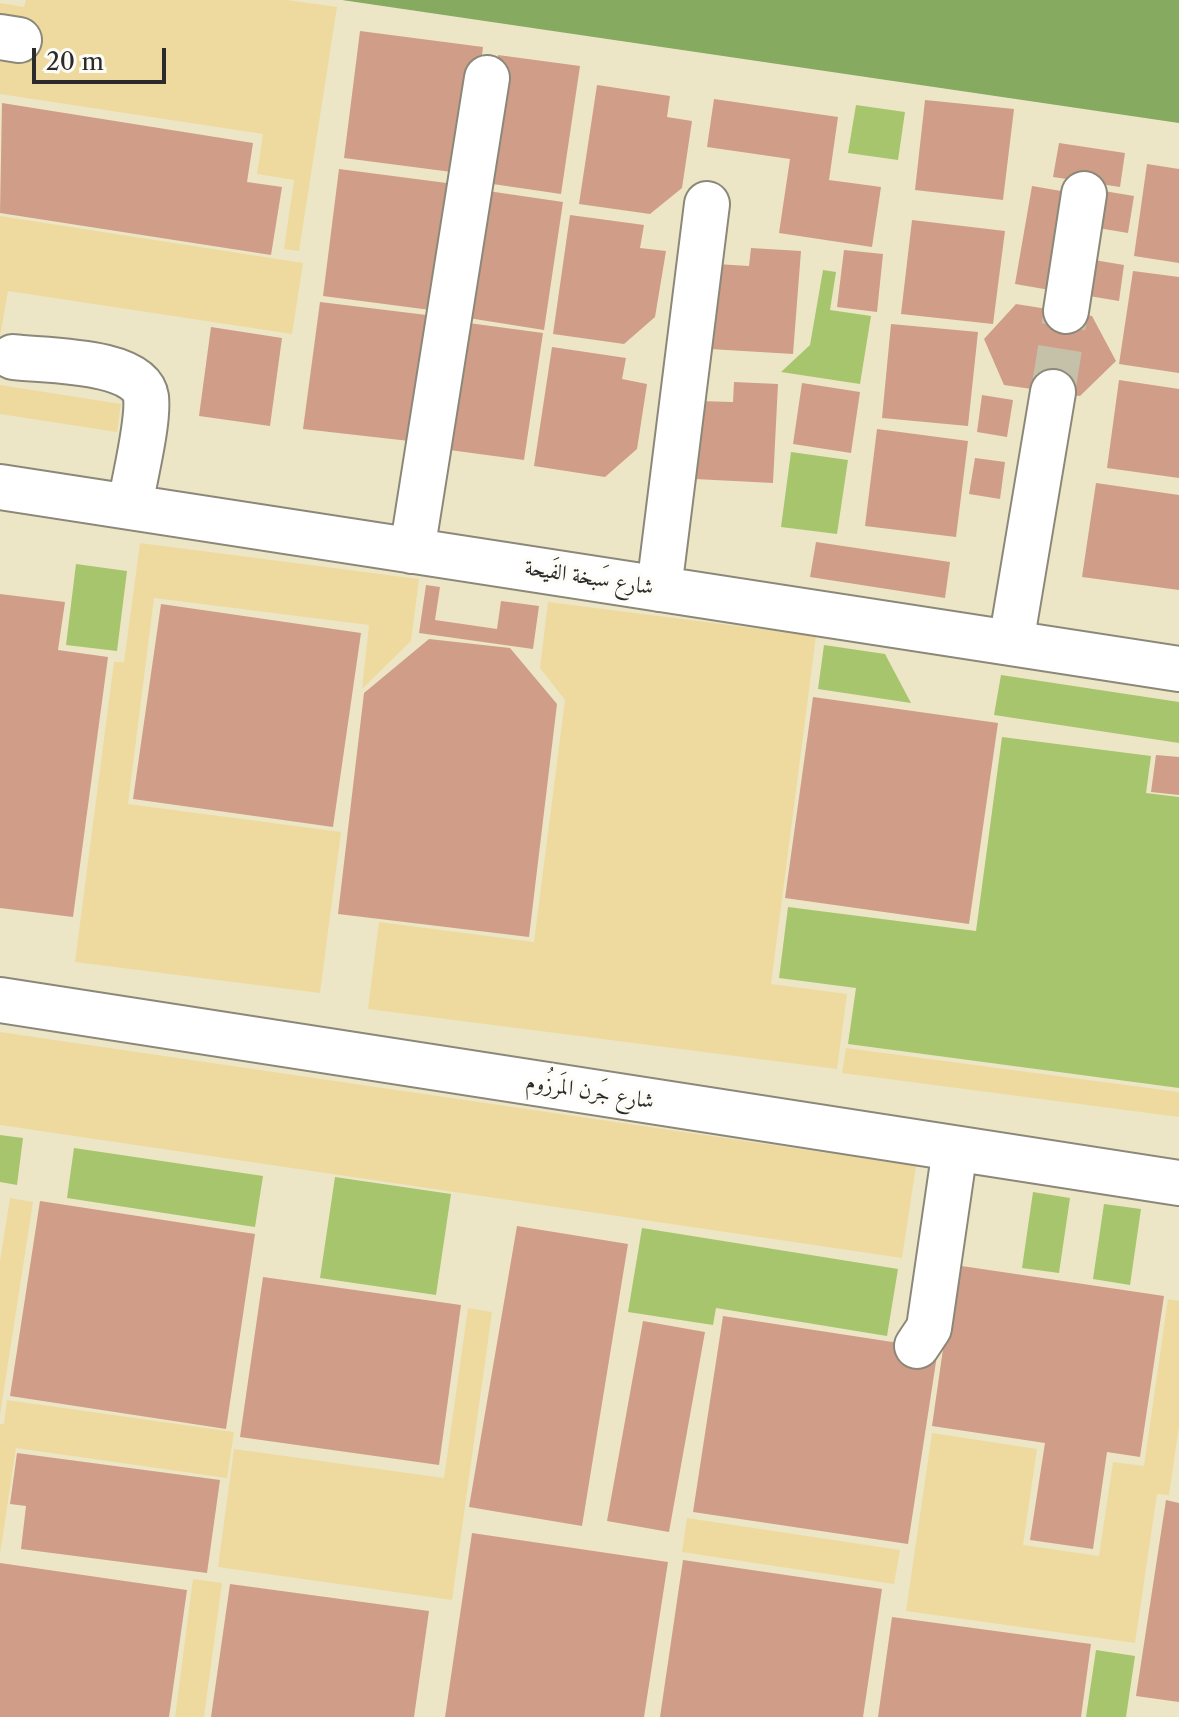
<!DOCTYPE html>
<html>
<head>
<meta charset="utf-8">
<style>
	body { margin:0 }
	#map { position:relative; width:1179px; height:1717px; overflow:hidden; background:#ece6c7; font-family:"Libre Caslon Text",serif }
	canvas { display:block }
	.scale { position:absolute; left:32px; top:48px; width:134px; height:36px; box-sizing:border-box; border:4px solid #2b2b2b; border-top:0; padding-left:10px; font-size:24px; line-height:28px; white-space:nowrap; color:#2b2b2b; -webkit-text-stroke:6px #fdfcf7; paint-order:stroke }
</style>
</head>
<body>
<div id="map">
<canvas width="1179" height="1717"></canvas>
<div class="scale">20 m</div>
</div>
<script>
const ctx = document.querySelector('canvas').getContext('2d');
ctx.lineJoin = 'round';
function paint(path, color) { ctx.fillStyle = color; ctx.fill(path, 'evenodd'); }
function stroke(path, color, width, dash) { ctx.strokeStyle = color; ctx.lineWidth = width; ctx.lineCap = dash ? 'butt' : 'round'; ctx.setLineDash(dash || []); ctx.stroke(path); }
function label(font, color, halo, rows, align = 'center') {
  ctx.font = font + ' "Libre Caslon Text",Amiri,serif'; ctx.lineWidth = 7; ctx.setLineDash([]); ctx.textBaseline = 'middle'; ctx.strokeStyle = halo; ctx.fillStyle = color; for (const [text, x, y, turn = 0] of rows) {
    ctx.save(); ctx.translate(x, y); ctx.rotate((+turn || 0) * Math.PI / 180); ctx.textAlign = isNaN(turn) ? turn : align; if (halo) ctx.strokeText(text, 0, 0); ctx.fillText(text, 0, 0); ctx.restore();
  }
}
const green = new Path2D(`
	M 856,105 L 905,112 L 898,160 L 848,153 Z
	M 823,270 L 836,272 L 830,310 L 871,316 L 860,384 L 781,372 L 810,345 Z
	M 791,452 L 848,460 L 837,534 L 781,527 Z
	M 76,564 L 127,571 L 117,651 L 66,645 Z
	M 824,645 L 885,654 L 911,703 L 818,689 Z
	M 1001,675 L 1179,702 L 1179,743 L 994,715 Z
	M 1002,737 L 1151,756 L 1146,793 L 1179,797 L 1179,1088 L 848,1044 L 856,988 L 779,978 L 788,907 L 976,931 Z
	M 0,1135 L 23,1138 L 17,1185 L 0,1182 Z
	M 74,1148 L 263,1176 L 255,1227 L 67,1198 Z
	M 335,1177 L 451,1194 L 436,1295 L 320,1278 Z
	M 1033,1192 L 1070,1198 L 1059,1273 L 1022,1268 Z
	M 1104,1204 L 1141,1209 L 1130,1285 L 1093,1279 Z
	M 642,1228 L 898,1269 L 887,1336 L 716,1308 L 713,1325 L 628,1312 Z
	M 1096,1650 L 1135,1656 L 1126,1717 L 1086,1717 Z`);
const forest = new Path2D(`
	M 342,0 L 1179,0 L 1179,123 Z`);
const sand = new Path2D(`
	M 26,0 L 287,0 L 337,7 L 299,251 L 284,249 L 294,180 L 257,174 L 263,134 L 0,94 L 0,3 L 24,7 Z
	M 0,216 L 303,263 L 292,334 L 8,291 L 0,337 Z
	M 0,385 L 121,404 L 117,432 L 0,414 Z
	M 140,543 L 419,579 L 411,641 L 362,689 L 369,625 L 154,598 L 128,804 L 341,832 L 320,993 L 75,962 L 114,662 L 124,662 Z
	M 548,602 L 816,636 L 771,984 L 847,994 L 837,1069 L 368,1009 L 379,922 L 534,942 L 565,700 L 540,668 Z
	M 0,1032 L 916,1166 L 902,1258 L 0,1125 Z
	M 846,1048 L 1179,1092 L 1179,1117 L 842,1073 Z
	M 10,1198 L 33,1202 L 0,1415 L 0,1261 Z
	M 1168,1299 L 1179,1301 L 1179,1426 L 1169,1495 L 1157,1494 L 1135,1643 L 906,1611 L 932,1433 L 1037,1449 L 1023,1545 L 1099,1556 L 1113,1462 L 1144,1466 Z
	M 468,1308 L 492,1312 L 452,1600 L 218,1567 L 234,1449 L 444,1478 Z
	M 7,1400 L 234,1432 L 227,1478 L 16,1448 L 0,1554 L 0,1424 L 4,1424 Z
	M 687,1518 L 900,1550 L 894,1584 L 682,1552 Z
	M 193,1579 L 222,1583 L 204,1717 L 175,1717 Z`);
const building = new Path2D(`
	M 360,31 L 483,47 L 467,174 L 344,158 Z
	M 498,55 L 580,66 L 561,194 L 479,182 Z
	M 597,85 L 670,96 L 667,117 L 692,121 L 682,188 L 650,214 L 579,204 Z
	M 714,99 L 838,117 L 829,180 L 881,187 L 872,247 L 779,233 L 790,159 L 707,147 Z
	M 925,100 L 1014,109 L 1003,200 L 915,190 Z
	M 2,103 L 253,143 L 247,182 L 282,187 L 271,255 L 0,213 Z
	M 1059,143 L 1125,153 L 1120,187 L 1053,177 Z
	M 1147,164 L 1179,169 L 1179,263 L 1134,256 Z
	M 339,169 L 462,185 L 446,312 L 323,296 Z
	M 1032,186 L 1067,192 L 1050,290 L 1015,284 Z
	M 481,190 L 563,202 L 544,330 L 462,317 Z
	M 1104,191 L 1134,196 L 1128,233 L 1098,228 Z
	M 570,215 L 644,225 L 640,248 L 666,251 L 655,317 L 624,344 L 553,334 Z
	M 912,220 L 1005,231 L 993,324 L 901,314 Z
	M 751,248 L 801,251 L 793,354 L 710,349 L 716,264 L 749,266 Z
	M 844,250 L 883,254 L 877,312 L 837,307 Z
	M 1094,260 L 1124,265 L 1119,301 L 1089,296 Z
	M 1133,271 L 1179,277 L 1179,373 L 1119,364 Z
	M 320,302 L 443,317 L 427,443 L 303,429 Z
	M 1016,304 L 1092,316 L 1116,361 L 1080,396 L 1004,385 L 984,339 Z
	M 461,322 L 543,333 L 524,460 L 442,449 Z
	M 891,324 L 978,332 L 968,426 L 882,418 Z
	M 211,327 L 282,338 L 270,426 L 199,416 Z
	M 552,347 L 626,358 L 622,379 L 647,384 L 637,449 L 605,477 L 534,466 Z
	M 1119,380 L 1179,389 L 1179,478 L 1107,468 Z
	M 734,382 L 778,384 L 773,483 L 695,479 L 698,401 L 733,402 Z
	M 802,383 L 860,392 L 851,453 L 793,444 Z
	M 982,395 L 1013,400 L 1007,437 L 977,432 Z
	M 877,429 L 968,441 L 956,537 L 865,526 Z
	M 975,458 L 1005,462 L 1000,499 L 969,494 Z
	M 1096,483 L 1179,495 L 1179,590 L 1082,577 Z
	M 816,542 L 950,562 L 945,598 L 810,577 Z
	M 426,585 L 440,587 L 435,620 L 497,629 L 501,601 L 539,606 L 533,649 L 419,633 Z
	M 0,594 L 65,602 L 58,650 L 108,657 L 73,917 L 0,908 Z
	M 161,604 L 361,633 L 333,827 L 133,799 Z
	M 429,639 L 510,648 L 557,704 L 529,937 L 338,914 L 364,693 Z
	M 813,697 L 998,723 L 969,924 L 785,898 Z
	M 1156,755 L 1179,757 L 1179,795 L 1151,792 Z
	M 40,1201 L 255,1234 L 226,1429 L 10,1396 Z
	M 517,1226 L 628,1244 L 582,1526 L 469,1507 Z
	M 955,1265 L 1164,1296 L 1140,1457 L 1107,1452 L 1093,1549 L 1030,1540 L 1045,1443 L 932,1426 Z
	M 263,1277 L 461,1305 L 439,1465 L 240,1437 Z
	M 723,1316 L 938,1349 L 908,1544 L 693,1512 Z
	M 643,1321 L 705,1332 L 669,1532 L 607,1521 Z
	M 17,1453 L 220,1480 L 207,1573 L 21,1549 L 26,1506 L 10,1504 Z
	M 1166,1500 L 1179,1503 L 1179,1702 L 1136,1696 Z
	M 472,1533 L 668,1562 L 644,1717 L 445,1717 Z
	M 683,1560 L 882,1589 L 863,1717 L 660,1717 Z
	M 0,1563 L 187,1590 L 169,1717 L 0,1717 Z
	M 230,1584 L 429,1611 L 414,1717 L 211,1717 Z
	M 892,1617 L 1091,1644 L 1081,1717 L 878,1717 Z`);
const minorTunnel = new Path2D(`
	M 1053,392 L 1066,311`);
const minor = new Path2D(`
	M 0,37 L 19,40
	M 1066,311 L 1084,194
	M 13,357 C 45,361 140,359 146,397 C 149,423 134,479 130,507
	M 0,487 L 1179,669
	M 412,551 L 487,78
	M 659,589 L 707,204
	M 1011,643 L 1053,392
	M 0,1000 L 1179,1183
	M 917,1346 L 929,1328 L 955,1149`);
const streetNames = [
	["شارع سَبخة الفَيحة",589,578,9],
	["شارع جَرن المَرزُوم",590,1092,9]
];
paint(green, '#a7c56d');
paint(forest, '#85aa60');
paint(sand, '#eeda9e');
paint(building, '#d09d89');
stroke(minorTunnel, '#c5c1a8', 44, [44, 22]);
stroke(minor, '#8c8879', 48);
stroke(minor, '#fff', 44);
label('22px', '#2b2b2b', '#fdfcf7', streetNames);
</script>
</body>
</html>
